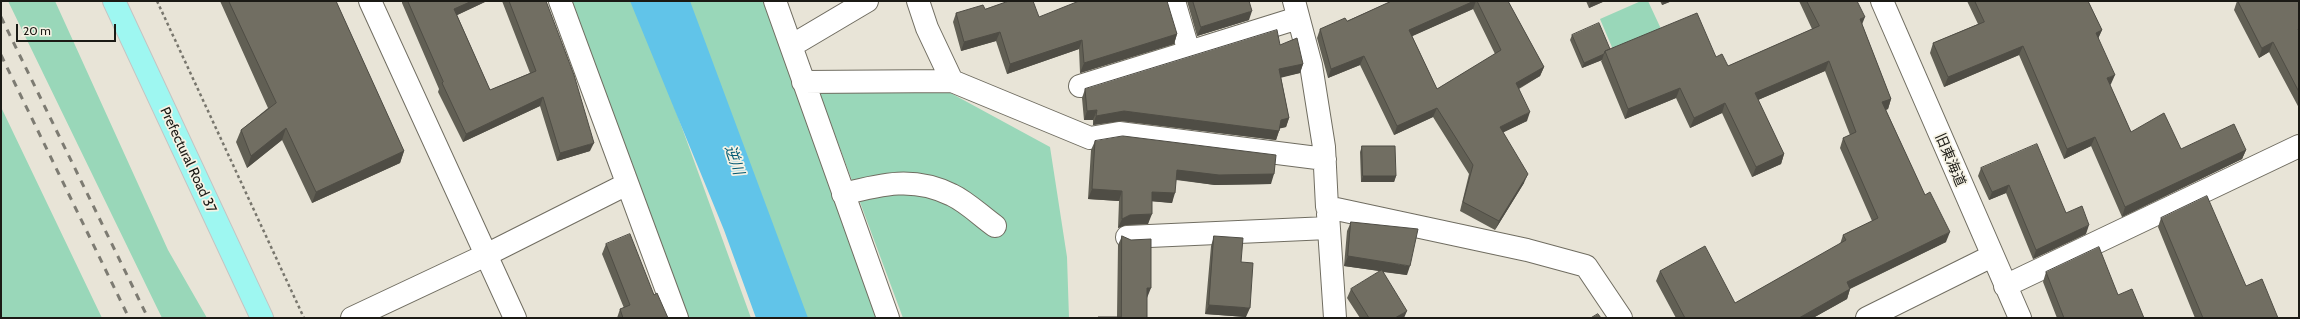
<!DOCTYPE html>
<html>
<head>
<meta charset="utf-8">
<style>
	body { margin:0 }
	#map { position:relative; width:2300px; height:319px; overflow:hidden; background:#e8e4d7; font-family:Cabin,sans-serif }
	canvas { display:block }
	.frame { position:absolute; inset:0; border:2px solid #1b1a15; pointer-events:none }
	.scale { position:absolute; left:16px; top:24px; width:100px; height:18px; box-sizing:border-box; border:2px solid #1b1a15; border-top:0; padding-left:5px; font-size:12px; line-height:14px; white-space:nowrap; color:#1b1a15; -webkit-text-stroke:3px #f5f2e4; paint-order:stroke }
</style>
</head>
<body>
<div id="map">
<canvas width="2300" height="319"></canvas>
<div class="frame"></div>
<div class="scale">20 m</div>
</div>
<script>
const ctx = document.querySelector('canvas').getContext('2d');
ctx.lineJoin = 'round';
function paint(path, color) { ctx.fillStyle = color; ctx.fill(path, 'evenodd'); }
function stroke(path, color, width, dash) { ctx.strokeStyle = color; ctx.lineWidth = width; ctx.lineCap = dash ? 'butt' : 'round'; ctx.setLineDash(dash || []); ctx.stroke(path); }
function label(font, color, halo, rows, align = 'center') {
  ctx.font = font + ' Cabin,"Noto Sans JP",sans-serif'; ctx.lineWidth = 3.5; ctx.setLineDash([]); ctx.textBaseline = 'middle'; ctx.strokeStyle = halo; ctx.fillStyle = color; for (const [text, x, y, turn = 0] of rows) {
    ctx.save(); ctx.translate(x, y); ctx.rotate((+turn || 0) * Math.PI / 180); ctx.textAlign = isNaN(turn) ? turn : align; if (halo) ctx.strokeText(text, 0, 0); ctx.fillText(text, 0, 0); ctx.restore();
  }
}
const green = new Path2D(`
	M 8,1 L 55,1 L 168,250 L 207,318 L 162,318 Z
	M 563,1 L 636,1 L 751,318 L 681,318 Z
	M 689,1 L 775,1 L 888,318 L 807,318 Z
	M 1641,1 L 1648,1 L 1662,31 L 1614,52 L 1600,19 Z
	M 818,89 L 945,90 L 1050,147 L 1067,257 L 1069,318 L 903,318 Z
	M 1,107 L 102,318 L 1,318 Z`);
const water = new Path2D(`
	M 630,1 L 690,1 L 808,318 L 756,318 L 724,230 Z`);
const path = new Path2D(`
	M 157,1 L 304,318`);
const minor = new Path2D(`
	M 370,1 L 515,318
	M 560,1 L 677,318
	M 775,1 L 888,318
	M 918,1 L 927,28 L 952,81 L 1090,138 L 1119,133 L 1325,159
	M 1174,1 L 1189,52
	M 1294,1 L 1311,65 L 1324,147 L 1327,207 L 1527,250 L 1586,266 L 1621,318
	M 1882,1 L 2020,318
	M 791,46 L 867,1
	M 803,82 L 952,81
	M 1080,86 L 1298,18
	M 843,194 C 882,184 914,176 952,195 C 967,202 981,216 995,226
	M 1328,214 L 1335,318
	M 1127,237 L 1328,228
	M 2005,286 L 2299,146
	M 352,318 L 486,255 L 627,184
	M 1867,318 L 1992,256`);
const major = new Path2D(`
	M 114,1 L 262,318`);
const rail = new Path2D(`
	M 1,17 L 148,318
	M 1,55 L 129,318`);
const wall = new Path2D(`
	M 220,1 L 336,1 L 404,151 L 400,163 L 312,203 L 282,140 L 247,168 L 236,142 L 241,130 L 268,108 Z
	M 402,1 L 487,1 L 457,15 L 490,90 L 530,73 L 502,1 L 546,1 L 590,151 L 557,161 L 540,106 L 463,142 L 438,92 L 439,89 L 402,3 Z
	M 1187,1 L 1249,1 L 1249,20 L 1197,36 Z
	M 1392,1 L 1508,1 L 1544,67 L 1540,76 L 1519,89 L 1527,121 L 1503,132 L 1524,183 L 1495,230 L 1460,211 L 1469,174 L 1433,117 L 1394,135 L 1360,65 L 1328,78 L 1317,38 L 1320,29 L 1347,21 ZM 1473,9 L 1495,54 L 1437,89 L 1412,36 Z
	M 1586,1 L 1605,1 L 1589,8 Z
	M 1660,1 L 1672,1 L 1662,5 Z
	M 1799,1 L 1857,1 L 1862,24 L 1891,99 L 1888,109 L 1886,110 L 1946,242 L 1850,289 L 1847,299 L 1813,318 L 1676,318 L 1656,281 L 1660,271 L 1735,303 L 1840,244 L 1843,235 L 1872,221 L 1840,148 L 1843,138 L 1850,135 L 1825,71 L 1758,100 L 1784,154 L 1781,164 L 1752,177 L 1722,113 L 1690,128 L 1676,98 L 1625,119 L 1601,61 L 1602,60 L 1582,68 L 1570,40 L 1572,35 L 1610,49 L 1716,57 L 1728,66 L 1812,29 Z
	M 1967,1 L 2088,1 L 2102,30 L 2098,38 L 2111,84 L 2110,85 L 2131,132 L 2181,149 L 2246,150 L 2242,159 L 2122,217 L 2091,146 L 2064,159 L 2019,55 L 1944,87 L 1930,53 L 1933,43 L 1978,24 Z
	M 2237,1 L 2299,1 L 2299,108 L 2269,52 L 2259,58 L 2234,10 Z
	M 985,9 L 1039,17 L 1177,34 L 1174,44 L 1080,73 L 1079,49 L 1007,74 L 996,41 L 961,51 L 953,22 L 956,13 Z
	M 1280,45 L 1303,64 L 1300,73 L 1281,77 L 1289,118 L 1286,127 L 1280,128 L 1276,140 L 1121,121 L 1093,125 L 1093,120 L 1084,120 L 1082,98 L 1085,89 Z
	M 1095,141 L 1271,184 L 1215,185 L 1176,180 L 1172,203 L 1152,201 L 1148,224 L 1126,225 L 1118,228 L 1119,201 L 1088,199 L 1091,150 Z
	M 1362,146 L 1396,176 L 1394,182 L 1361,182 L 1360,152 Z
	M 1981,168 L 2066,213 L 2086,234 L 2033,259 L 2006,193 L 1989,200 L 1978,176 Z
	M 2161,218 L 2246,286 L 2278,318 L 2195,318 L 2158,227 Z
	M 1351,222 L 1407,275 L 1383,272 L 1404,318 L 1360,318 L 1347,298 L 1351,289 L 1380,271 L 1344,266 L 1347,231 Z
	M 1122,236 L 1147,298 L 1147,318 L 1097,318 L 1098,317 L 1117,317 L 1118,245 Z
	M 1214,236 L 1241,262 L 1246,317 L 1205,314 L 1211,246 Z
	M 606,244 L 654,295 L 668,318 L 617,318 L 620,309 L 624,308 L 602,254 Z
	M 2046,272 L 2118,295 L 2144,318 L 2057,318 L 2043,282 Z`);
const shadedWall = new Path2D(`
	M 472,1 L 487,1 L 451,18 L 454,9 Z
	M 1474,1 L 1476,1 L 1473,9 L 1406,39 L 1409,30 Z
	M 1591,1 L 1605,1 L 1589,8 Z
	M 1663,1 L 1672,1 L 1662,5 Z
	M 1252,11 L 1249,20 L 1197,36 L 1201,27 Z
	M 1865,17 L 1861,27 L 1860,19 Z
	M 2102,30 L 2098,39 L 2096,33 Z
	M 1000,32 L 996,41 L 961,51 L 964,42 Z
	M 1177,34 L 1174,44 L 1080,73 L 1084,63 Z
	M 1082,40 L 1079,49 L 1007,74 L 1010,64 Z
	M 2273,42 L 2269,52 L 2259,58 L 2262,48 Z
	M 2023,46 L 2019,55 L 1944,87 L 1948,77 Z
	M 1604,54 L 1602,60 L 1582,68 L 1584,63 Z
	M 1364,56 L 1360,65 L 1328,78 L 1331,69 Z
	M 1829,61 L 1825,71 L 1751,103 L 1755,93 Z
	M 1303,64 L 1300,73 L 1276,79 L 1279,69 Z
	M 1544,67 L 1540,76 L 1512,92 L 1516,83 Z
	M 2115,75 L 2111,84 L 2104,88 L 2107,78 Z
	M 1680,88 L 1676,98 L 1625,119 L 1628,109 Z
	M 543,97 L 540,106 L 463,142 L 466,134 Z
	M 1891,99 L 1888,109 L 1879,112 L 1882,102 Z
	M 1725,103 L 1722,113 L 1690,128 L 1694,118 Z
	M 1437,108 L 1433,117 L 1394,135 L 1397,126 Z
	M 1097,110 L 1093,120 L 1084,120 L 1087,111 Z
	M 1124,111 L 1279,131 L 1276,140 L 1121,121 L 1093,125 L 1096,116 Z
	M 1530,112 L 1527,121 L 1496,136 L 1500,127 Z
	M 1289,118 L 1286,127 L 1278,129 L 1281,120 Z
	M 286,128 L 282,140 L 247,168 L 251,156 Z
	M 2095,137 L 2091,146 L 2064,159 L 2067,149 Z
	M 594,143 L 590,151 L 557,161 L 560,153 Z
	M 2246,150 L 2242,159 L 2122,217 L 2125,207 Z
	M 404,151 L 400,163 L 312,203 L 316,192 Z
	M 1784,154 L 1781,164 L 1752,177 L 1756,167 Z
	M 1177,170 L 1274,174 L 1271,184 L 1215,185 L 1173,179 Z
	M 1528,174 L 1524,183 L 1495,230 L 1499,221 Z
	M 1363,176 L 1396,176 L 1394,182 L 1361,182 Z
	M 2009,185 L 2006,193 L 1989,200 L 1992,192 Z
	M 1092,189 L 1122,191 L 1119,201 L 1088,199 Z
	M 1152,192 L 1175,193 L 1172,203 L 1148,201 Z
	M 1152,214 L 1148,224 L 1126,225 L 1118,228 L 1122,219 L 1130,215 Z
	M 2089,225 L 2086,234 L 2033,259 L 2036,250 Z
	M 1950,232 L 1946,242 L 1843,292 L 1847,282 Z
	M 1348,256 L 1410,266 L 1407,275 L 1344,266 Z
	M 1147,288 L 1151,288 L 1147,298 Z
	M 1850,289 L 1847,299 L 1813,318 L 1799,318 Z
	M 1209,305 L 1250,308 L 1246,317 L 1205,314 Z
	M 1407,311 L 1404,318 L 1395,318 Z`);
const building = new Path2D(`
	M 229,1 L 336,1 L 404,151 L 316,192 L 286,128 L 251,156 L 241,130 L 276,103 Z
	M 408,1 L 472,1 L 454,9 L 490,90 L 536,71 L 509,1 L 546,1 L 574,75 L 594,143 L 560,153 L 543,97 L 466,134 L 442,83 L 443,82 Z
	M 1009,1 L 1033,1 L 1039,17 L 1079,1 L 1167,1 L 1177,34 L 1084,63 L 1082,40 L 1010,64 L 1000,32 L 964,42 L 956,13 L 983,5 L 985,9 Z
	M 1193,1 L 1249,1 L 1252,11 L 1201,27 Z
	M 1392,1 L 1474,1 L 1409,30 L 1437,89 L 1501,50 L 1477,1 L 1508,1 L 1544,67 L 1516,83 L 1530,112 L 1500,127 L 1528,174 L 1499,221 L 1463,202 L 1473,165 L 1437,108 L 1397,126 L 1364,56 L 1331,69 L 1320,29 L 1345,18 L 1347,21 Z
	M 1807,1 L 1857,1 L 1865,17 L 1860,19 L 1891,99 L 1882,102 L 1925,195 L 1930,192 L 1950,232 L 1847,282 L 1850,289 L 1799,318 L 1685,318 L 1660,271 L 1705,246 L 1735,303 L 1846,240 L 1843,235 L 1878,218 L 1843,138 L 1856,132 L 1829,61 L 1755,93 L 1784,154 L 1756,167 L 1725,103 L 1694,118 L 1680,88 L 1628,109 L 1605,51 L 1697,13 L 1716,57 L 1722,54 L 1728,66 L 1819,26 Z
	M 1975,1 L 2088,1 L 2102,30 L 2096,33 L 2115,75 L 2107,78 L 2131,132 L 2164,113 L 2181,149 L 2234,124 L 2246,150 L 2125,207 L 2095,137 L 2067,149 L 2023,46 L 1948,77 L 1933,43 L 1984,22 Z
	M 2238,1 L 2299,1 L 2299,28 L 2298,29 L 2299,32 L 2299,92 L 2273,42 L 2262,48 Z
	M 1599,23 L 1610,49 L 1605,51 L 1604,54 L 1584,63 L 1572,35 Z
	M 1277,30 L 1280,45 L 1297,38 L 1303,64 L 1279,69 L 1289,118 L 1281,120 L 1279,131 L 1124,111 L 1096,116 L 1097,110 L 1087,111 L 1085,89 Z
	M 1123,136 L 1276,155 L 1274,174 L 1219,175 L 1177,170 L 1175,193 L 1152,192 L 1152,214 L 1130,215 L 1122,219 L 1122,191 L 1092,189 L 1095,141 Z
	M 2037,144 L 2066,213 L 2082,206 L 2089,225 L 2036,250 L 2009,185 L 1992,192 L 1981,168 Z
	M 1362,146 L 1395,146 L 1396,176 L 1363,176 Z
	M 2207,196 L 2246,286 L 2262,279 L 2278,318 L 2203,318 L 2161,218 Z
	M 1351,222 L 1418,229 L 1410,266 L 1348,256 Z
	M 630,234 L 654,295 L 657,293 L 668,318 L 623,318 L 620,309 L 630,305 L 606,244 Z
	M 1122,236 L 1131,240 L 1151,239 L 1151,288 L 1147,288 L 1147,318 L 1098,318 L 1098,317 L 1121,317 Z
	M 1214,236 L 1243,238 L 1241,262 L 1253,263 L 1250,308 L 1209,305 Z
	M 2099,247 L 2118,295 L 2132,289 L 2144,318 L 2064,318 L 2046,272 Z
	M 1382,270 L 1407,311 L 1395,318 L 1369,318 L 1351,289 Z
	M 1598,314 L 1601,318 L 1591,318 Z`);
const streetNames = [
	["Prefectural Road 37",188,160,65],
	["旧東海道",1950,160,67]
];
const waterNames = [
	["逆川",734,160,71]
];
paint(green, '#99d7b9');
paint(water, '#61c4e9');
stroke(minor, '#706d61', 24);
stroke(major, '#c4c3c2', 24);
stroke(path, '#78766d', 2.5, [3, 3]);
stroke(minor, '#fff', 22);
stroke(major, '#9ef7f1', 22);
stroke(rail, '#7d7b72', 3, [7, 7]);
paint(wall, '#615f54');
paint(shadedWall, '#4f4d45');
paint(building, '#716e62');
stroke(building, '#4f4d45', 1);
label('14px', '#1b1a15', '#f5f2e4', streetNames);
label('italic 15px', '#035a73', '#f5f2e4', waterNames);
</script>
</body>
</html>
